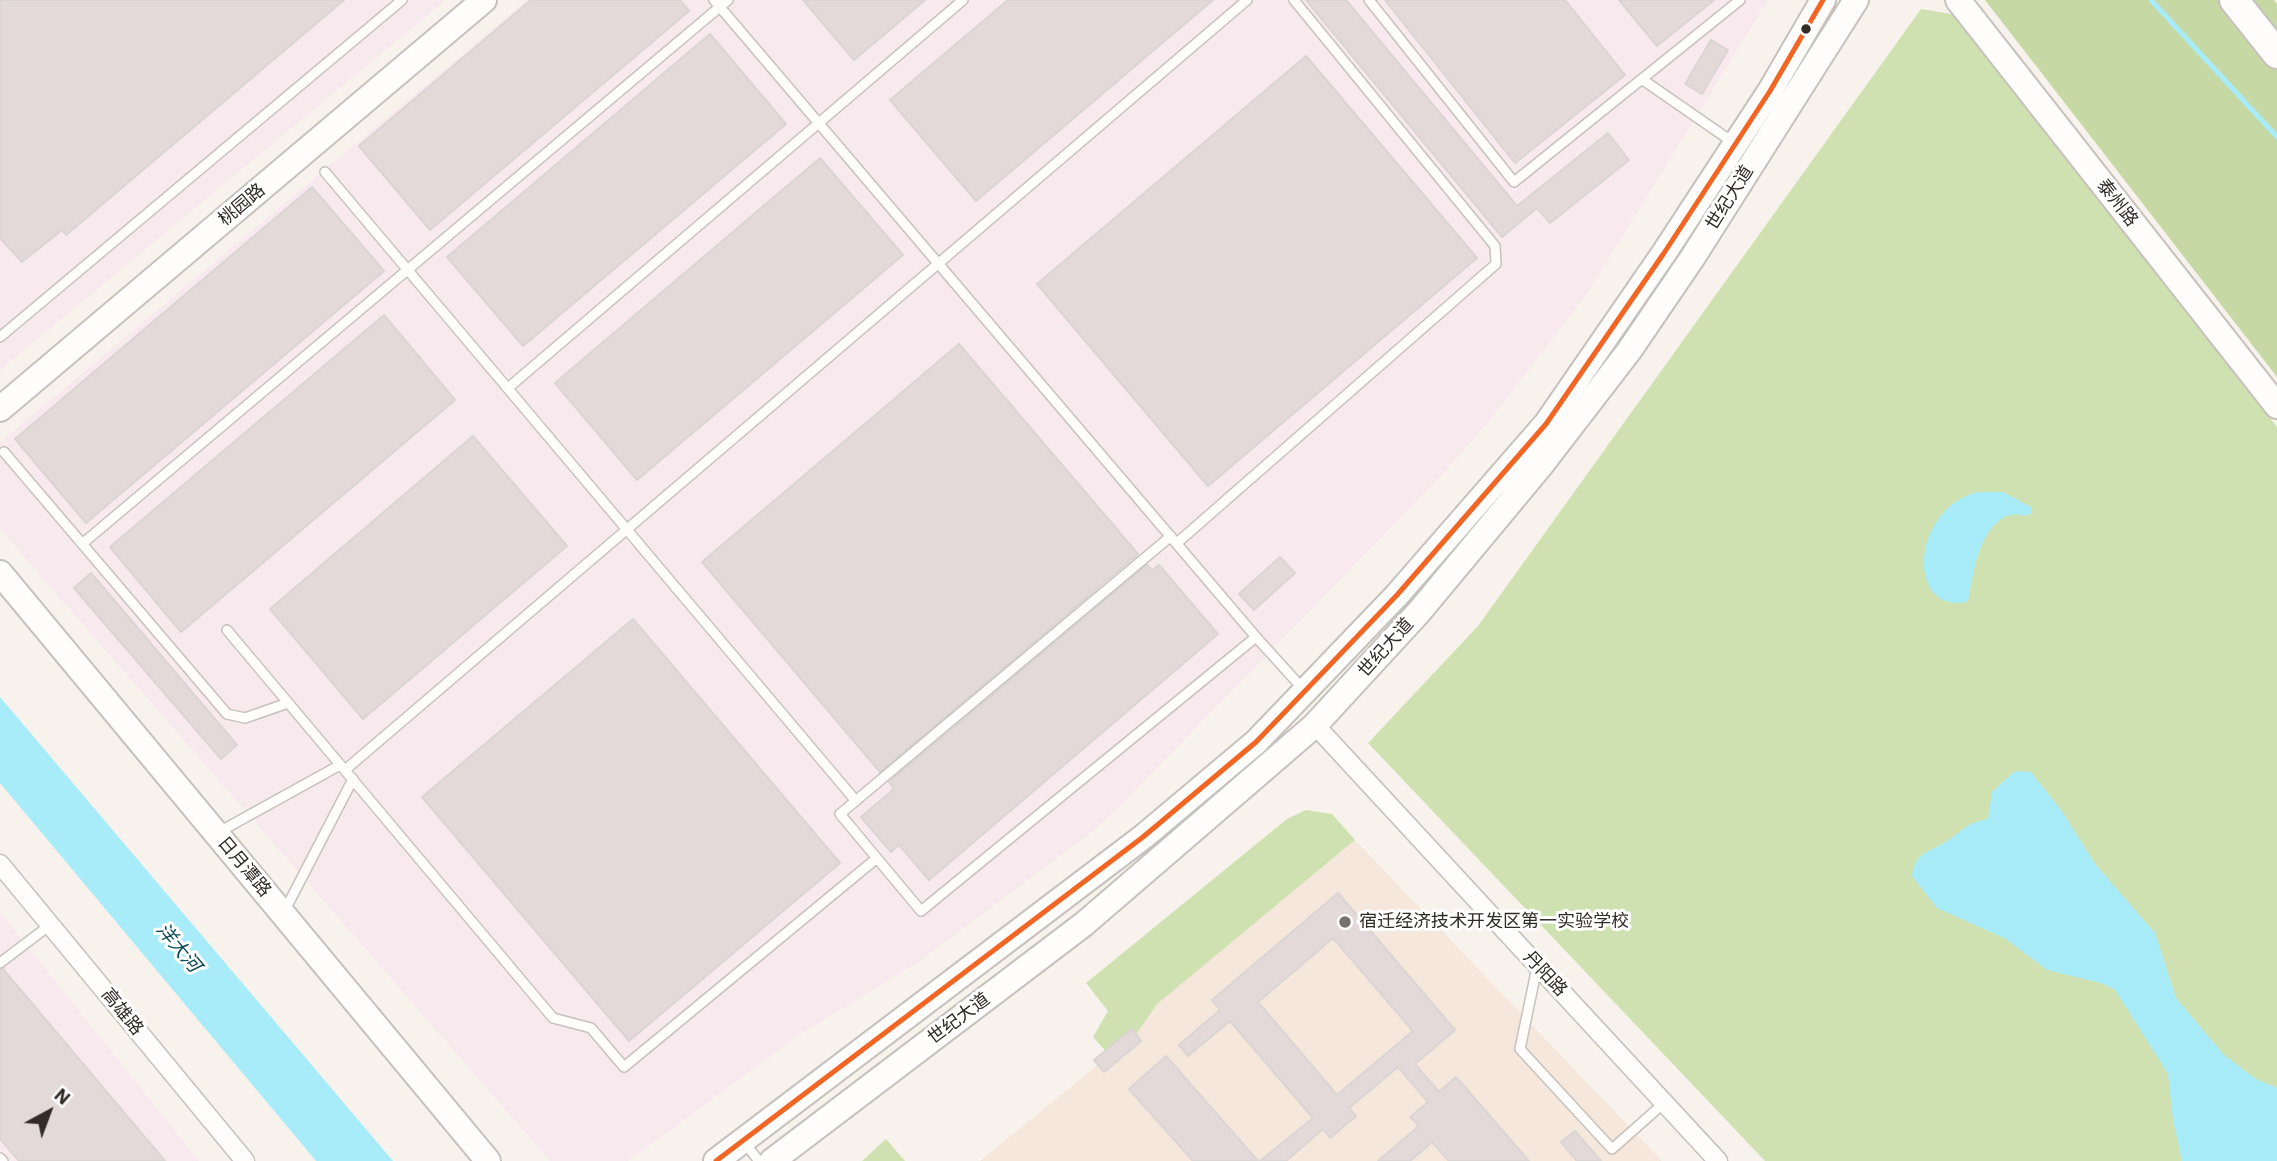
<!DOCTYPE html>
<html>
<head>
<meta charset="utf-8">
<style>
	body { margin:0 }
	#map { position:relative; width:2277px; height:1161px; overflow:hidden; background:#f8f2ec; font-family:"IBM Plex Sans",sans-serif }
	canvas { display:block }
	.north { position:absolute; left:14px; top:1077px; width:70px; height:70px; -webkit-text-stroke:5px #fff; paint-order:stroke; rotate:41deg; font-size:19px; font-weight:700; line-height:28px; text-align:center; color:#302b27 }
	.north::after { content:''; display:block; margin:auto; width:24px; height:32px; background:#302b27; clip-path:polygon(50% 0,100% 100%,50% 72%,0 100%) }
</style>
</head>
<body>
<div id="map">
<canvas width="2277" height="1161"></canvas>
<div class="north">N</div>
</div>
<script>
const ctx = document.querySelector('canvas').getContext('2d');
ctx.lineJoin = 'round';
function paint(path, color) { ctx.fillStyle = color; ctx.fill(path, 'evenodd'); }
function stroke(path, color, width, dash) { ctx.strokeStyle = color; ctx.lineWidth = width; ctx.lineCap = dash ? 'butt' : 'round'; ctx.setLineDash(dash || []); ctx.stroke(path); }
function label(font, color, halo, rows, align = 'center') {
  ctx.font = font + ' "IBM Plex Sans","Noto Sans SC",sans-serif'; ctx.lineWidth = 6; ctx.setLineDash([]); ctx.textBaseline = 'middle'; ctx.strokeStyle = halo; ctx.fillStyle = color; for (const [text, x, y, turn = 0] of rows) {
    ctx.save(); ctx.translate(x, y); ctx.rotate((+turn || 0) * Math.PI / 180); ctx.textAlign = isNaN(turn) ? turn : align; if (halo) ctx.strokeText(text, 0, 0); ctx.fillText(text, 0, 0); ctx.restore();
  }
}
const built = new Path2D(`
	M 1355,840 L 1662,1161 L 980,1161 L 1137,1033 L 1156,1004 Z`);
const industrial = new Path2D(`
	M 0,0 L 446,0 L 0,370 Z
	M 527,0 L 1768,0 L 1588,292 L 1491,419 L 1441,476 L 1119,807 L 1092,832 L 917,963 L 802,1033 L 628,1161 L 550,1161 L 0,529 L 0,442 Z
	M 0,912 L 199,1161 L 0,1161 Z`);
const green = new Path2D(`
	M 1921,9 L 1957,15 L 2277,427 L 2277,1161 L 1765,1161 L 1368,743 L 1478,626 Z
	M 1306,810 L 1332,814 L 1355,840 L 1157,1004 L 1137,1033 L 1110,1056 L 1093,1037 L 1108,1011 L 1086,983 L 1287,819 Z
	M 886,1139 L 905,1161 L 862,1161 Z`);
const forest = new Path2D(`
	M 1985,0 L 2274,0 L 2277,4 L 2277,377 Z`);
const water = new Path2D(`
	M 1977,492 L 2003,492 L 2031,507 L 2031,514 C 2024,517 2017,513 2010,515 C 1978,525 1973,576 1968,602 C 1906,615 1910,510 1977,492 Z
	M 0,697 L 393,1161 L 316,1161 L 0,783 Z
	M 2015,771 L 2031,772 L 2061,810 L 2096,865 L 2155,933 L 2176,998 L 2224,1055 L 2256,1079 L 2277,1088 L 2277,1161 L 2182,1161 L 2173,1120 L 2168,1074 L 2115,990 L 2101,983 L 2047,970 L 2006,939 L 1937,908 L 1912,876 C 1914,854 1928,852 1944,843 C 1962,833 1965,822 1988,819 L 1992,792 Z`);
const stream = new Path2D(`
	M 2151,0 L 2277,137`);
const building = new Path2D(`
	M 0,0 L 344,0 L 66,235 L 62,230 L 22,262 L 0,238 Z
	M 531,0 L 680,0 L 689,11 L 430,230 L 359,146 Z
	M 803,0 L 925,0 L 854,60 Z
	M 1008,0 L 1213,0 L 976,201 L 890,100 Z
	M 1306,0 L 1346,0 L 1517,206 L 1608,133 L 1629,160 L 1550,223 L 1537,208 L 1502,237 Z
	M 1385,0 L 1565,0 L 1625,75 L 1515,163 Z
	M 1619,0 L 1714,0 L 1657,46 Z
	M 710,34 L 786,124 L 523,346 L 447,257 Z
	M 1711,40 L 1728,50 L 1702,94 L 1685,84 Z
	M 1306,56 L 1477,258 L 1208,486 L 1037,284 Z
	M 820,158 L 903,255 L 637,480 L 555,383 Z
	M 312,187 L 384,271 L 86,523 L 15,439 Z
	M 384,315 L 455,400 L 181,632 L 110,547 Z
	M 959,344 L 1138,554 L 880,772 L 702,562 Z
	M 473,436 L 567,546 L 363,719 L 270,609 Z
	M 1280,557 L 1295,573 L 1254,610 L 1239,594 Z
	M 1147,565 L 1152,570 L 1159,565 L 1218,634 L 929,880 L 899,845 L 891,852 L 861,817 L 894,789 L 889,782 Z
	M 91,573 L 237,745 L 221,759 L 74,588 Z
	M 633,619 L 840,863 L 629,1041 L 422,797 Z
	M 1338,893 L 1455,1030 L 1415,1064 L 1439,1092 L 1456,1077 L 1529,1161 L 1449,1161 L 1432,1142 L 1410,1161 L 1378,1161 L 1419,1126 L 1410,1117 L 1428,1102 L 1398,1067 L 1349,1108 L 1356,1116 L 1330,1138 L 1323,1129 L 1286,1161 L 1260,1161 L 1313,1118 L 1230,1021 L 1188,1056 L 1179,1045 L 1220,1010 L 1212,1000 ZM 1333,938 L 1413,1031 L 1337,1095 L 1258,1002 Z
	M 3,969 L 165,1161 L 19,1161 L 0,1139 L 0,970 Z
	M 1132,1029 L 1141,1041 L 1104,1072 L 1094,1060 Z
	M 1165,1057 L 1166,1056 L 1258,1161 L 1193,1161 L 1129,1089 Z
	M 1575,1131 L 1601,1161 L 1577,1161 L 1561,1142 Z`);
const lane = new Path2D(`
	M 714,0 L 1256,637 L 921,911 L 840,814 L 1171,536
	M 1369,0 L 1514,182 L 1740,0
	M 1643,80 L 1734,143
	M 325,172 L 856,801
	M 0,337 L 402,0
	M 508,388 L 963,0
	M 4,452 L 227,714 L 245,718 L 288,703
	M 1177,543 L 1496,264 L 1495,246 L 1294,0
	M 82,544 L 728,0
	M 227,630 L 553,1018 L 591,1028 L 624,1067 L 877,858
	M 1256,637 L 1304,690
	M 345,770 L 1247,0
	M 219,832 L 340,765
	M 284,912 L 353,779
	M 0,963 L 50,925
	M 1537,967 L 1520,1049 L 1612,1149 L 1664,1103
	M 744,1142 L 759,1161
	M 0,1158 L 3,1161`);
const street = new Path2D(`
	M 1315,725 L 1718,1161
	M 0,864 L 245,1161`);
const secondary = new Path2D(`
	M 1958,0 L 2277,406
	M 0,409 L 484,0
	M 0,573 L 488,1161
	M 716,1161 L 1143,837 L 1256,742 L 1397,595 L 1546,424 L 1664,253 L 1770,91 L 1823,0
	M 772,1161 L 1084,924 L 1315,725 L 1419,612 L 1542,464 L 1629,351 L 1693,257 L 1856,0`);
const primary = new Path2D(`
	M 2234,0 L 2277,54`);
const bus1 = new Path2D(`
	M 716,1161 L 1143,837 L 1256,742 L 1397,595 L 1546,424 L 1664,253 L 1770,91 L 1823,0`);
const markers = [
	[1806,29,6,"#302b27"],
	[1345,922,7,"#76716c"]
];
const streetNames = [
	["世纪大道",1730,198,-58],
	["泰州路",2117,203,52],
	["桃园路",242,205,-40],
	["世纪大道",1386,648,-48],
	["日月潭路",244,867,50],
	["丹阳路",1545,974,47],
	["高雄路",122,1012,51],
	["世纪大道",959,1019,-37]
];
const poiNames = [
	["宿迁经济技术开发区第一实验学校",1359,922]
];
const waterNames = [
	["洋大河",178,948,50]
];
paint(built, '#f5e7db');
paint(industrial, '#f8e9ee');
paint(green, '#d0e1b1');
paint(forest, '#c6d8a4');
paint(water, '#a8ecf9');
stroke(stream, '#a8ecf9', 5);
paint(building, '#e4d9d9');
stroke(building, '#dad4d2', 2);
stroke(lane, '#c6c1bc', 12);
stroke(street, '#c6c1bc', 21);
stroke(secondary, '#c6c1bc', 28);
stroke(primary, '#c6c1bc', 32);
stroke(lane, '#fefdfc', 9);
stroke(street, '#fefdfc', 18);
stroke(secondary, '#fefdfc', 24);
stroke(primary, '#fefdfc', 28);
stroke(bus1, '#f26522', 5);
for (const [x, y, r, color] of markers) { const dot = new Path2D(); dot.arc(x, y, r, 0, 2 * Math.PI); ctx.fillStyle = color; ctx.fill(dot); stroke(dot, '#fff', 2.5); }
label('18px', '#302b27', '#fff', streetNames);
label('18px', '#302b27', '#fff', poiNames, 'left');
label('italic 19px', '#0c4954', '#fff', waterNames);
</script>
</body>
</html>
